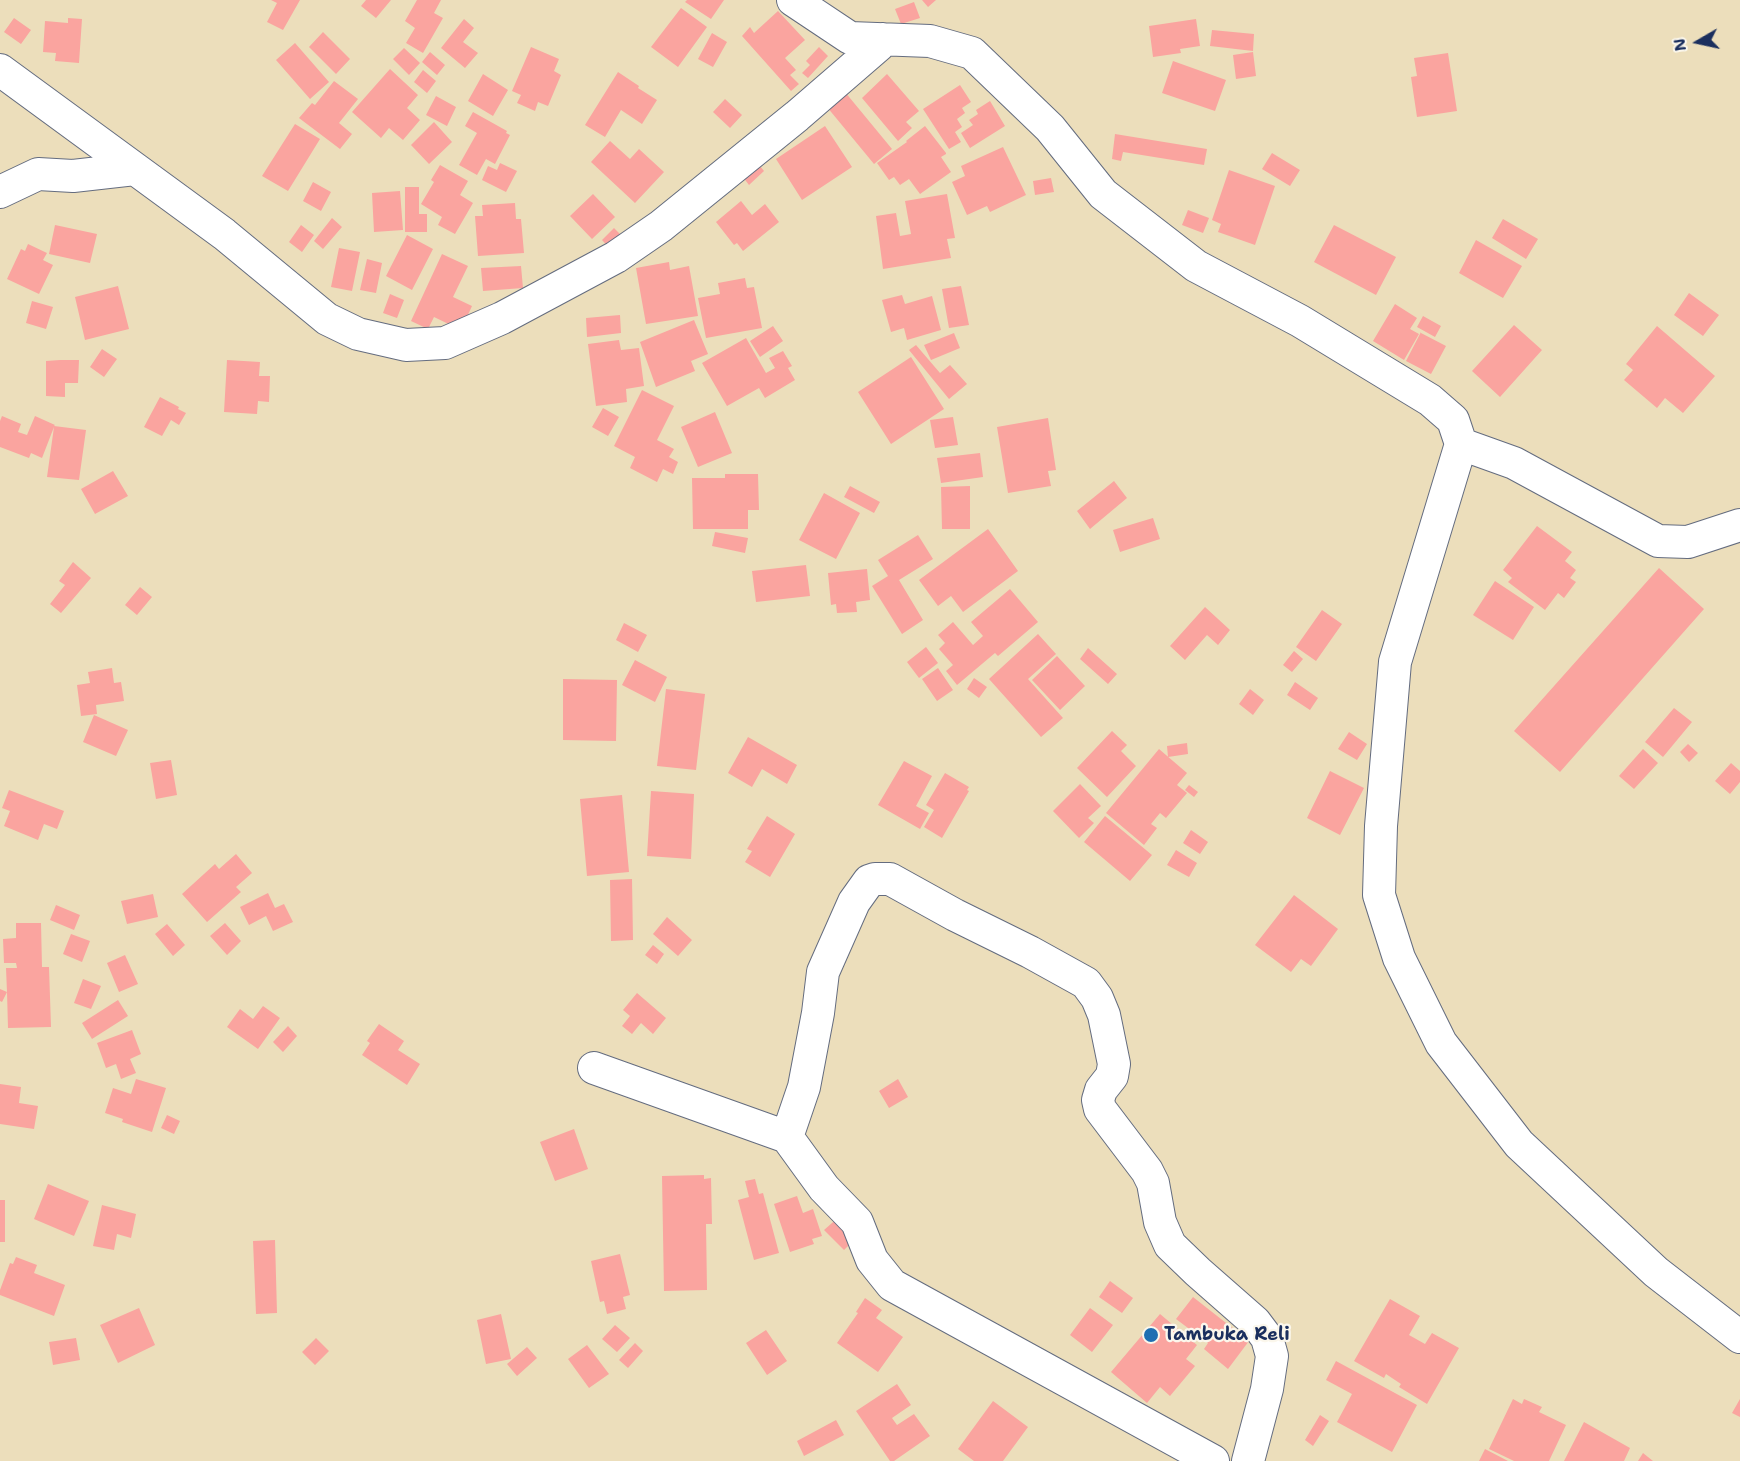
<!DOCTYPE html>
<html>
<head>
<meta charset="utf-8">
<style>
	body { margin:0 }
	#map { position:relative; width:1740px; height:1461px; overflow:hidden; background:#ecdebb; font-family:"Shantell Sans",sans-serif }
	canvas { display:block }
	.north { position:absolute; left:1668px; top:12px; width:60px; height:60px; -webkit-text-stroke:4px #fbf7ec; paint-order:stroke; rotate:261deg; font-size:16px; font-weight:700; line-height:24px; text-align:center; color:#1b2f5e }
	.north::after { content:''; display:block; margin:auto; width:21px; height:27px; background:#1b2f5e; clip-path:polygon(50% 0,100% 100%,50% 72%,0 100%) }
</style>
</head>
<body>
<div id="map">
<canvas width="1740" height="1461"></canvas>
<div class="north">N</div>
</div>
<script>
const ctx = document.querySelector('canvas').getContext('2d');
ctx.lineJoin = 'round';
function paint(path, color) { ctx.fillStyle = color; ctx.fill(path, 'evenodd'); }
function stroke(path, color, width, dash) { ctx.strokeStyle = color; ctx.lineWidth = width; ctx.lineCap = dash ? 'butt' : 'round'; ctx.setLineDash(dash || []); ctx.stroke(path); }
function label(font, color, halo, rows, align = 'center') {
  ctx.font = font + ' "Shantell Sans",sans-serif'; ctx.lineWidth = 4.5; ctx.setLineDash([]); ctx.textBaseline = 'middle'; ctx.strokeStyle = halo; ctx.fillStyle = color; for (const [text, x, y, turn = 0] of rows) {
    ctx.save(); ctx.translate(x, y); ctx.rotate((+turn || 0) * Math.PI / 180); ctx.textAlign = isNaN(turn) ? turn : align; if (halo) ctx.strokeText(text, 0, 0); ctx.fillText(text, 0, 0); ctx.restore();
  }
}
const building = new Path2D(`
	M 271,0 L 300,0 L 283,30 L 267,22 L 277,3 Z
	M 366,0 L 391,0 L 376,18 L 361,6 Z
	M 417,0 L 441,0 L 434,13 L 443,18 L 423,53 L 406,43 L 415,28 L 405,21 Z
	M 687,0 L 724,0 L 711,19 L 685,2 Z
	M 922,0 L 936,0 L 928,7 Z
	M 914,2 L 920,18 L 901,24 L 895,9 Z
	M 681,8 L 707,27 L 678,67 L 651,47 Z
	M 778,11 L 805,40 L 785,58 L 796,70 L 790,75 L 799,84 L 791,91 L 742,36 L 750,27 L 754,33 Z
	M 14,18 L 31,30 L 21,44 L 4,32 Z
	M 68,18 L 82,19 L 79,63 L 55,61 L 56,53 L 43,52 L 45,21 L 68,23 Z
	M 464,19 L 474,28 L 463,42 L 478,53 L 465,68 L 441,48 Z
	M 1196,19 L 1200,46 L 1180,49 L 1181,53 L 1153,57 L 1149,26 Z
	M 1212,30 L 1254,34 L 1253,51 L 1210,46 Z
	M 323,32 L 350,59 L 336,74 L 309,47 Z
	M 712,33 L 727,42 L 713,67 L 698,59 Z
	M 295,43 L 329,82 L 310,99 L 276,60 Z
	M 531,47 L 559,59 L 554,71 L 561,75 L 548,106 L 538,102 L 535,111 L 517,103 L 521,95 L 512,91 Z
	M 819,47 L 828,56 L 808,78 L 802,73 L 810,65 L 806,61 Z
	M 404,48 L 420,63 L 409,75 L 393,59 Z
	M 430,52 L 445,65 L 437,75 L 422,62 Z
	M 1253,52 L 1256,76 L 1236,79 L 1233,55 Z
	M 1448,53 L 1457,111 L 1417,117 L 1411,77 L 1417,76 L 1414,58 Z
	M 1173,61 L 1226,80 L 1215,111 L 1162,93 Z
	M 390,69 L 418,95 L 407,108 L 420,120 L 403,140 L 389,128 L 381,138 L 352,112 Z
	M 423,70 L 436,81 L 427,93 L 414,82 Z
	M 618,72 L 639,86 L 638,88 L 657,100 L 642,124 L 621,110 L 605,137 L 585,125 Z
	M 483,74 L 508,90 L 493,116 L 468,101 Z
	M 887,74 L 919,111 L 906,122 L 912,128 L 898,141 L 862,98 Z
	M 334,81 L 358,99 L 339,123 L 352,134 L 340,149 L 299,118 L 312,103 L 315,105 Z
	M 960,85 L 971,102 L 962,108 L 965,113 L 957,119 L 962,127 L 955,132 L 961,142 L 949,149 L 923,109 Z
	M 845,92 L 892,149 L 874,164 L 827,107 Z
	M 436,96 L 456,107 L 447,126 L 426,115 Z
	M 725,99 L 742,115 L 730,128 L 713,112 Z
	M 990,101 L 1005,126 L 970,148 L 961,133 L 973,125 L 969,120 L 978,114 L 976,110 Z
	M 473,112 L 507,131 L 506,133 L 510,135 L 495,164 L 486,159 L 477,175 L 459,165 L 477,133 L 465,126 Z
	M 434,122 L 452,142 L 429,164 L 411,145 Z
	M 295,124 L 320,139 L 288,191 L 262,176 Z
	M 825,126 L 852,167 L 802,200 L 776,159 Z
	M 925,126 L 946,153 L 946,154 L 941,157 L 951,172 L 920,194 L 909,179 L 900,185 L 894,177 L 889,180 L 877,163 L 907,142 L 906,141 Z
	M 1115,134 L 1207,149 L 1204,165 L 1123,152 L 1121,161 L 1112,159 Z
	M 610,141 L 630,159 L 639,149 L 664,172 L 635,203 L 591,162 Z
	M 1003,147 L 1026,195 L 990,212 L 987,206 L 967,215 L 952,182 L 965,176 L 961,166 Z
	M 1272,153 L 1300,170 L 1290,186 L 1262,169 Z
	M 755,160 L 764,171 L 749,185 L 740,173 Z
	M 500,163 L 517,171 L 506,192 L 482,180 L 488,166 L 497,170 Z
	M 440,165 L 468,181 L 460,195 L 473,203 L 455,234 L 438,225 L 442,217 L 421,204 L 434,182 L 431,180 Z
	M 1229,170 L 1275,186 L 1255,245 L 1218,232 L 1221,224 L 1212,220 Z
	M 1051,178 L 1054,192 L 1035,195 L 1033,181 Z
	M 313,182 L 331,192 L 321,211 L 303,201 Z
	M 405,187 L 419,187 L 419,214 L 427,214 L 427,232 L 405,232 Z
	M 400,191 L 403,230 L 374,232 L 372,193 Z
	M 593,194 L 615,217 L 592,239 L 570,216 Z
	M 947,194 L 955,238 L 947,239 L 951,258 L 883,269 L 876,216 L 896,213 L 900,236 L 911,234 L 905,201 Z
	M 741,201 L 752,215 L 765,204 L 779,222 L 743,251 L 737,243 L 734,245 L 716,222 Z
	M 515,203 L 516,219 L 521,219 L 524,253 L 478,256 L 475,216 L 483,216 L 482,205 Z
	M 1188,210 L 1209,218 L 1203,233 L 1182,225 Z
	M 332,218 L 342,227 L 323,249 L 314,241 Z
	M 1503,219 L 1538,239 L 1526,259 L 1492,238 Z
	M 55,225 L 97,234 L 90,263 L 49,254 Z
	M 301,225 L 314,235 L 302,252 L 289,242 Z
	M 1334,225 L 1396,257 L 1376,295 L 1314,262 Z
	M 614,228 L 626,240 L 613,252 L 602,240 Z
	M 407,235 L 433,249 L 412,290 L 386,276 Z
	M 1476,240 L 1522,266 L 1503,298 L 1459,273 Z
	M 28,244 L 47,253 L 43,260 L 53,265 L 39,294 L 7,279 L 21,249 L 25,251 Z
	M 339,248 L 360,252 L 352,291 L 331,287 Z
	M 442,254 L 468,266 L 453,297 L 472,306 L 461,330 L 434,317 L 428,329 L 411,321 Z
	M 367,259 L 382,263 L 376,293 L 360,290 Z
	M 669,262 L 670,270 L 689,266 L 698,316 L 646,324 L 636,268 Z
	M 521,266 L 523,288 L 483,291 L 481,268 Z
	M 745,278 L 747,288 L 754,287 L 762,328 L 706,338 L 698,298 L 720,294 L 718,283 Z
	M 118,286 L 129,329 L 85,340 L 75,297 Z
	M 961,286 L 969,325 L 949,328 L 942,289 Z
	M 1689,293 L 1719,315 L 1703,336 L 1674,315 Z
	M 390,294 L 404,300 L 397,318 L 383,313 Z
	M 902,295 L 905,304 L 932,296 L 941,330 L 907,340 L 904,328 L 891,332 L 882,300 Z
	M 32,301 L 53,307 L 46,329 L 26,323 Z
	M 1395,304 L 1417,318 L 1410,329 L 1419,334 L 1404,360 L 1373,341 Z
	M 620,315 L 621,333 L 587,337 L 586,318 Z
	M 1423,316 L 1441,326 L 1435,337 L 1417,327 Z
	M 694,320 L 708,354 L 691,361 L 695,371 L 656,387 L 640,342 Z
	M 1514,325 L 1542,350 L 1500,397 L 1472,371 Z
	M 773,326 L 783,341 L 760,357 L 750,341 Z
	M 1657,326 L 1715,376 L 1683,413 L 1665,398 L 1657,408 L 1624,380 L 1633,370 L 1626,364 Z
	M 1421,332 L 1421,333 L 1446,346 L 1431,374 L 1406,361 Z
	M 954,333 L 960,348 L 931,360 L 924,345 Z
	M 746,338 L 766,373 L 775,368 L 769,358 L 783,351 L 792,366 L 788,368 L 795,380 L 765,398 L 759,388 L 727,406 L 702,363 Z
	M 619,340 L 621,350 L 639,348 L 644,386 L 626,389 L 627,402 L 596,406 L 588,344 Z
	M 916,345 L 940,373 L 950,365 L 967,384 L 949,399 L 909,350 Z
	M 102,349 L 117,359 L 104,377 L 90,367 Z
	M 911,357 L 944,409 L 891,444 L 858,392 Z
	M 60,360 L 79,360 L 78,383 L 65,383 L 65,397 L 46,396 L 46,361 Z
	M 227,360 L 260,362 L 259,376 L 270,376 L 269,402 L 258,401 L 257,414 L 224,412 Z
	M 642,390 L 674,406 L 657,440 L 674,449 L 669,457 L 678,462 L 673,474 L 663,469 L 657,482 L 630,468 L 635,457 L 614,446 Z
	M 160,397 L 179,407 L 178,409 L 186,413 L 179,425 L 171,420 L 162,436 L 144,427 Z
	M 603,408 L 619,417 L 608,436 L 592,427 Z
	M 715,412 L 732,453 L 698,467 L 681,427 Z
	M 2,416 L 21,424 L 18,432 L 27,435 L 35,416 L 55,425 L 54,426 L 86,430 L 79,480 L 47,477 L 54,427 L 42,458 L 31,453 L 29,458 L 0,447 L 0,421 Z
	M 953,417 L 958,445 L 935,448 L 930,420 Z
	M 1048,418 L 1056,470 L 1048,471 L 1051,486 L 1008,493 L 997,427 Z
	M 980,453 L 983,477 L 941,483 L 937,458 Z
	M 113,471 L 128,496 L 95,514 L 81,489 Z
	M 725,474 L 758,474 L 759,510 L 748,510 L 748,529 L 693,529 L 692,478 L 725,478 Z
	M 1114,481 L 1127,498 L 1090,529 L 1077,511 Z
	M 850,486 L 880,502 L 874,513 L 844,497 Z
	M 970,486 L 970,529 L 942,529 L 941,487 Z
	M 824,493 L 860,513 L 836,559 L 799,540 Z
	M 1153,518 L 1160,539 L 1120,552 L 1113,530 Z
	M 1537,526 L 1572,552 L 1565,561 L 1576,570 L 1570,578 L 1576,582 L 1564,598 L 1558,593 L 1545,610 L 1508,582 L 1512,578 L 1503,570 Z
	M 988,529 L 1018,571 L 963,612 L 951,596 L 938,606 L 919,580 Z
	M 715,532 L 748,538 L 745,553 L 712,546 Z
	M 918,535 L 933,559 L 899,580 L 923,620 L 902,634 L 872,586 L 888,576 L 878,560 Z
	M 73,562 L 91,578 L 61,613 L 50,604 L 65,585 L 59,581 Z
	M 806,565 L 810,596 L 756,602 L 752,571 Z
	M 1659,568 L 1704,609 L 1560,772 L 1514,731 Z
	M 867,569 L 870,600 L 856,602 L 857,612 L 837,613 L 836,604 L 831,605 L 828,573 Z
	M 1495,581 L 1534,607 L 1513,640 L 1473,615 Z
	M 140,587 L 152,597 L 137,615 L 125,605 Z
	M 1010,589 L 1038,622 L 998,656 L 995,653 L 957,685 L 946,671 L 953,665 L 939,649 L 945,643 L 938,635 L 953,622 L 973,645 L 983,636 L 971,622 Z
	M 1205,607 L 1230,630 L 1218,645 L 1207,635 L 1185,660 L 1170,646 Z
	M 1322,610 L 1342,624 L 1316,661 L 1296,647 Z
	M 624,623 L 647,635 L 638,652 L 616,640 Z
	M 1038,634 L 1056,654 L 1028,679 L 1063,718 L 1041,737 L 989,679 Z
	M 926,647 L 938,663 L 919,678 L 907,662 Z
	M 1088,648 L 1117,674 L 1108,684 L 1080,659 Z
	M 1294,651 L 1303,659 L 1292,672 L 1283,665 Z
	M 1057,656 L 1085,686 L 1060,710 L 1032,680 Z
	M 635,660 L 667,677 L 655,702 L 622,685 Z
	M 112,668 L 114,683 L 121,682 L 124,701 L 96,705 L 97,714 L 81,716 L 77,685 L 90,683 L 88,672 Z
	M 938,668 L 953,690 L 937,701 L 922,679 Z
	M 974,678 L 987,687 L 979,698 L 967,689 Z
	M 563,679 L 617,680 L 616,741 L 563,740 Z
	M 1295,682 L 1318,698 L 1310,710 L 1287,695 Z
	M 666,689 L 705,694 L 696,770 L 657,766 Z
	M 1250,689 L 1264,700 L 1253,715 L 1239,704 Z
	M 1674,708 L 1692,722 L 1663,757 L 1645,742 Z
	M 94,715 L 128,730 L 116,756 L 83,742 Z
	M 1112,731 L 1127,745 L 1121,751 L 1136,766 L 1107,797 L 1077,768 Z
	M 1349,732 L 1367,744 L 1357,760 L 1338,749 Z
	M 748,737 L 797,765 L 787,784 L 762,769 L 752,787 L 728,773 Z
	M 1187,743 L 1188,754 L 1168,757 L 1167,746 Z
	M 1688,744 L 1698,753 L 1689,762 L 1680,752 Z
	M 1159,749 L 1187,773 L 1177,785 L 1187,793 L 1166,818 L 1160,813 L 1151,824 L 1157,828 L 1144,845 L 1106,813 Z
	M 1643,749 L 1658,763 L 1634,789 L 1619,776 Z
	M 171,760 L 177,795 L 156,799 L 150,763 Z
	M 904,761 L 932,776 L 916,806 L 929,813 L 920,829 L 878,805 Z
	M 1731,763 L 1740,771 L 1740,782 L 1730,794 L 1715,781 Z
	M 1330,771 L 1364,788 L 1340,835 L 1307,818 Z
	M 945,773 L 969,787 L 967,790 L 969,791 L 942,838 L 924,827 L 934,810 L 926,805 Z
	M 1080,784 L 1101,806 L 1088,818 L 1094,823 L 1079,838 L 1053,811 Z
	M 1189,785 L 1198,792 L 1194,797 L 1185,790 Z
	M 9,790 L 64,811 L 57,829 L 44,824 L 38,840 L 4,826 L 10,811 L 2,808 Z
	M 651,791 L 694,794 L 691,859 L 647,856 Z
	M 622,795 L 629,872 L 587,876 L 580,799 Z
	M 767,816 L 795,834 L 770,877 L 745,862 L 752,851 L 747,849 Z
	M 1105,816 L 1152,855 L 1130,881 L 1084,842 Z
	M 1191,830 L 1208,842 L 1200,854 L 1183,843 Z
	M 1176,850 L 1197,863 L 1189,877 L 1167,865 Z
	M 236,854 L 252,873 L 236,887 L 241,892 L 207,922 L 182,894 L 215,864 L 219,869 Z
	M 632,879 L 633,940 L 611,941 L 610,880 Z
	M 268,893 L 275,908 L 284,904 L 293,922 L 273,931 L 266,916 L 249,925 L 240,907 Z
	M 153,894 L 158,917 L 127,924 L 121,901 Z
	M 1294,895 L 1338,929 L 1311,966 L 1301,959 L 1291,972 L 1255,945 Z
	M 56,905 L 80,915 L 74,930 L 50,920 Z
	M 667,917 L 692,940 L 678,956 L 653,934 Z
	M 16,923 L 41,923 L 42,967 L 49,967 L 51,1027 L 8,1028 L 7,992 L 2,1002 L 0,1001 L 0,989 L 7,992 L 6,968 L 17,968 L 16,963 L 4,963 L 3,939 L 16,938 Z
	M 225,923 L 241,941 L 227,955 L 210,936 Z
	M 167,924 L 185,945 L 173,956 L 155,934 Z
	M 71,934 L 90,941 L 82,962 L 63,954 Z
	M 653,945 L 664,954 L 657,964 L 645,955 Z
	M 125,955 L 138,984 L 119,992 L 107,963 Z
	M 83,979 L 101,986 L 91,1009 L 74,1003 Z
	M 637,993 L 666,1018 L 653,1034 L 641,1023 L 632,1034 L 622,1026 L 630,1016 L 623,1010 Z
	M 118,1000 L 128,1016 L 92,1039 L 82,1023 Z
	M 263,1006 L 280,1018 L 258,1049 L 227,1027 L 240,1009 L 253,1019 Z
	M 379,1024 L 404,1041 L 398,1050 L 420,1064 L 407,1085 L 362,1055 L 370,1043 L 367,1041 Z
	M 288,1026 L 297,1036 L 283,1052 L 273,1042 Z
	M 132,1030 L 141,1054 L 130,1059 L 136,1073 L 121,1079 L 116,1064 L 106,1068 L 97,1043 Z
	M 136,1079 L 166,1088 L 152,1132 L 122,1122 L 123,1119 L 105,1113 L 113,1088 L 131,1094 Z
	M 898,1079 L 908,1097 L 889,1108 L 879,1091 Z
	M 0,1084 L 21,1087 L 19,1103 L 38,1106 L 34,1129 L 0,1124 Z
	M 167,1115 L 180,1121 L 174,1134 L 161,1128 Z
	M 574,1129 L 588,1169 L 555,1181 L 540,1142 Z
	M 704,1175 L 704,1179 L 711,1178 L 712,1224 L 706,1224 L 707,1290 L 664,1291 L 662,1176 Z
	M 755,1179 L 759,1194 L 763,1193 L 779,1253 L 754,1260 L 738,1200 L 749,1197 L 745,1181 Z
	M 48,1184 L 89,1201 L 74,1236 L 34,1219 Z
	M 797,1196 L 803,1213 L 813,1209 L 822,1236 L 812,1239 L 814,1244 L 790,1252 L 774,1204 Z
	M 0,1200 L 5,1200 L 5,1242 L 0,1242 Z
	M 102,1205 L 136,1214 L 131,1238 L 117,1234 L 114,1250 L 93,1246 Z
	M 840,1216 L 859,1235 L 844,1250 L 824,1230 Z
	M 275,1240 L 277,1313 L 256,1314 L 253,1241 Z
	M 620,1254 L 630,1295 L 623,1297 L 626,1309 L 607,1314 L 604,1301 L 600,1302 L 591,1261 Z
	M 16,1257 L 37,1265 L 34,1273 L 65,1285 L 54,1316 L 0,1295 L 0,1290 L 10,1263 L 13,1264 Z
	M 1110,1281 L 1133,1298 L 1122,1313 L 1099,1297 Z
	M 1193,1297 L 1249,1341 L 1228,1369 L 1204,1349 L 1208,1343 L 1176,1319 Z
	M 865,1298 L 882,1310 L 876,1318 L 903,1337 L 878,1372 L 837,1343 L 858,1313 L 856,1312 Z
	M 1390,1299 L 1420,1316 L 1409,1335 L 1425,1344 L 1432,1333 L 1459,1348 L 1427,1404 L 1399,1387 L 1401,1384 L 1386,1374 L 1384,1378 L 1354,1361 Z
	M 139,1308 L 155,1345 L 118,1363 L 100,1325 Z
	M 1090,1308 L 1113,1325 L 1092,1352 L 1070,1335 Z
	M 501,1314 L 511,1359 L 486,1364 L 477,1320 Z
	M 1160,1314 L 1197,1345 L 1186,1359 L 1195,1366 L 1170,1396 L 1160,1387 L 1147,1403 L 1111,1372 Z
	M 615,1325 L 630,1338 L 617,1352 L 602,1339 Z
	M 766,1330 L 787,1361 L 767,1375 L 746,1343 Z
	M 76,1338 L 80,1360 L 53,1365 L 49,1342 Z
	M 316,1338 L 329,1351 L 315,1365 L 302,1352 Z
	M 635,1343 L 643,1351 L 628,1368 L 619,1360 Z
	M 587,1345 L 609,1374 L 589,1388 L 568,1359 Z
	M 527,1347 L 537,1358 L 517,1376 L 507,1364 Z
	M 1336,1361 L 1417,1405 L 1392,1452 L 1337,1422 L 1352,1394 L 1326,1380 Z
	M 897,1384 L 911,1405 L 892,1418 L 897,1425 L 914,1414 L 930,1436 L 894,1461 L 890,1461 L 856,1411 Z
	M 1513,1399 L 1522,1404 L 1524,1399 L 1542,1407 L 1539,1412 L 1566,1425 L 1549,1461 L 1514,1461 L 1489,1449 Z
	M 1740,1399 L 1740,1417 L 1732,1413 Z
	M 993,1401 L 1028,1427 L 1003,1461 L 974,1461 L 958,1449 Z
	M 1320,1415 L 1329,1421 L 1313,1446 L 1305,1440 Z
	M 836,1420 L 844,1435 L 804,1456 L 797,1441 Z
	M 1584,1422 L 1630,1448 L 1624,1461 L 1564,1461 Z
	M 1485,1449 L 1508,1461 L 1479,1461 Z
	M 1643,1453 L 1653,1461 L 1638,1461 Z`);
const minor = new Path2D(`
	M 793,0 L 850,38 L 930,41 L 972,53 L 1050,128 L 1103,194 L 1196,266 L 1300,321 L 1430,400 L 1453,420 L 1461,444 L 1395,662 L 1381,826 L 1379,895 L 1399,958 L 1441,1043 L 1519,1144 L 1656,1272 L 1740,1337
	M 0,70 L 224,234 L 327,319 L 358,334 L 406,345 L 445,343 L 502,318 L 616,257 L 661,226 L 797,116 L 878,46 L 883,39
	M 0,192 L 38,174 L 73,176 L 135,169
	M 1461,444 L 1514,463 L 1658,541 L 1688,542 L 1740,525
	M 594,1068 L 787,1137 L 824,1188 L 857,1222 L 872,1260 L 892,1285 L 1213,1461
	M 787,1137 L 804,1087 L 818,1013 L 823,972 L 854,902 L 869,881 L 875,879 L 890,879 L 955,915 L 1030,952 L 1086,983 L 1097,998 L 1104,1015 L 1114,1064 L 1112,1076 L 1101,1090 L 1098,1100 L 1100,1109 L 1147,1171 L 1153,1183 L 1160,1222 L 1170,1245 L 1198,1272 L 1255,1322 L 1267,1338 L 1272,1356 L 1267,1389 L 1248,1461`);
const markers = [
	[1151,1335,8,"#1f6fb2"]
];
const poiNames = [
	["Tambuka Reli",1164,1335]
];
paint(building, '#faa49f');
stroke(minor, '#646c7f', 34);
stroke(minor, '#fff', 32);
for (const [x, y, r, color] of markers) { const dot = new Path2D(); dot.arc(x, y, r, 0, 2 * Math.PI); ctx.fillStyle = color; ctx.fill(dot); stroke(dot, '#fbf7ec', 2); }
label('bold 18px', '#1b2f5e', '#fbf7ec', poiNames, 'left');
</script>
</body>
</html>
